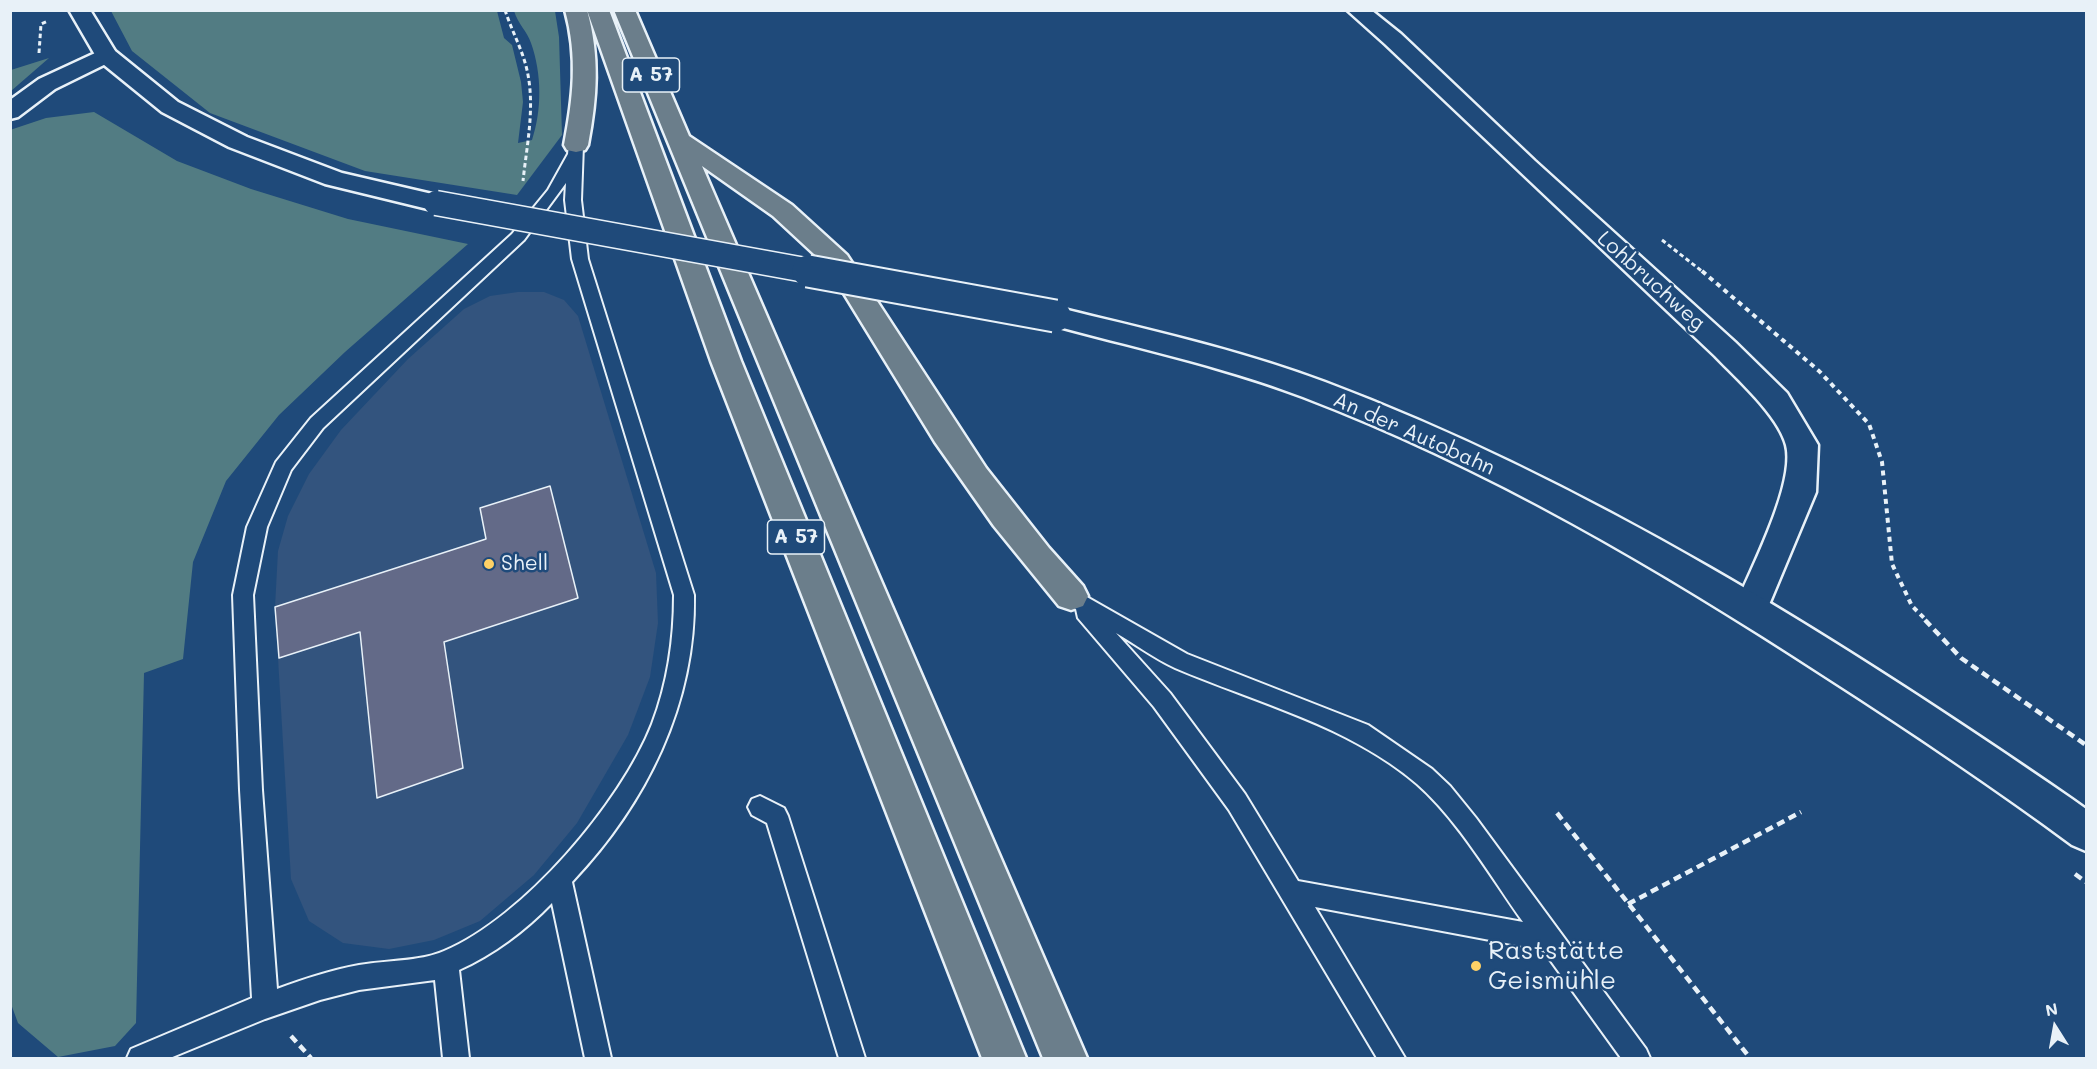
<!DOCTYPE html>
<html>
<head>
<meta charset="utf-8">
<style>
	body { margin:0 }
	#map { position:relative; width:2097px; height:1069px; overflow:hidden; background:#1f4a7a; font-family:Mali,sans-serif }
	canvas { display:block }
	.frame { position:absolute; inset:0; border:12px solid #e8f1f8; pointer-events:none }
	.north { position:absolute; left:2025px; top:997px; width:60px; height:60px; -webkit-text-stroke:4px #1f4a7a; paint-order:stroke; rotate:349deg; font-size:16px; font-weight:700; line-height:24px; text-align:center; color:#e8f1f8 }
	.north::after { content:''; display:block; margin:auto; width:21px; height:27px; background:#e8f1f8; clip-path:polygon(50% 0,100% 100%,50% 72%,0 100%) }
</style>
</head>
<body>
<div id="map">
<canvas width="2097" height="1069"></canvas>
<div class="frame"></div>
<div class="north">N</div>
</div>
<script>
const ctx = document.querySelector('canvas').getContext('2d');
ctx.lineJoin = 'round';
function paint(path, color) { ctx.fillStyle = color; ctx.fill(path, 'evenodd'); }
function stroke(path, color, width, dash) { ctx.strokeStyle = color; ctx.lineWidth = width; ctx.lineCap = dash ? 'butt' : 'round'; ctx.setLineDash(dash || []); ctx.stroke(path); }
function label(font, color, halo, rows, align = 'center') {
  ctx.font = font + ' Mali,sans-serif'; ctx.lineWidth = 5; ctx.setLineDash([]); ctx.textBaseline = 'middle'; ctx.strokeStyle = halo; ctx.fillStyle = color; for (const [text, x, y, turn = 0] of rows) {
    ctx.save(); ctx.translate(x, y); ctx.rotate((+turn || 0) * Math.PI / 180); ctx.textAlign = isNaN(turn) ? turn : align; if (halo) ctx.strokeText(text, 0, 0); ctx.fillText(text, 0, 0); ctx.restore();
  }
}
const built = new Path2D(`
	M 518,292 L 544,292 L 564,300 L 578,316 L 656,573 L 658,623 L 650,677 L 628,735 L 577,823 L 534,875 L 480,921 L 434,940 L 389,949 L 343,943 L 309,921 L 291,879 L 275,607 L 278,551 L 288,516 L 309,474 L 341,430 L 408,359 L 464,309 L 490,296 Z`);
const green = new Path2D(`
	M 111,11 L 497,11 L 504,38 L 512,45 L 521,82 L 523,102 L 518,143 L 532,140 C 542,110 542,74 531,43 C 527,31 518,24 514,11 L 555,11 L 559,37 L 562,135 L 517,195 L 365,171 L 210,113 L 132,51 Z
	M 49,58 L 11,91 L 11,70 Z
	M 94,112 L 177,161 L 251,189 L 348,219 L 468,244 L 345,352 L 279,415 L 226,481 L 193,562 L 183,659 L 144,673 L 136,1023 L 115,1046 L 58,1057 L 18,1023 L 11,1004 L 10,130 L 46,118 Z`);
const building = new Path2D(`
	M 550,486 L 578,598 L 444,642 L 463,768 L 377,798 L 360,632 L 279,658 L 275,607 L 486,539 L 480,508 Z`);
const pathFar2 = new Path2D(`
	M 505,10 C 511,29 521,47 526,66 C 536,104 527,143 523,181
	M 39,53 L 41,24 L 48,21
	M 1662,240 L 1703,272`);
const pathFar1 = new Path2D(`
	M 1702,271 L 1819,371 L 1869,424 L 1882,462 L 1892,564 L 1912,606 L 1927,621`);
const path = new Path2D(`
	M 1925,620 L 1961,658 L 2086,745
	M 1557,813 L 1750,1058
	M 2075,874 L 2086,882
	M 1628,904 L 1801,812
	M 291,1036 L 311,1058`);
const service = new Path2D(`
	M 576,141 L 583,145 L 581,200 L 588,259 L 694,595 C 696,704 646,804 572,882 L 611,1058 L 585,1058 L 552,903 C 525,931 494,954 459,970 L 469,1058 L 443,1058 L 435,980 L 359,990 L 320,1000 L 265,1019 L 170,1058 L 127,1058 L 131,1049 L 252,998 L 240,790 L 233,595 L 247,527 L 276,462 L 311,418 L 512,234 L 548,190 L 568,154 L 569,145 ZM 566,183 L 565,200 L 572,259 L 674,595 C 674,639 668,682 652,724 C 621,803 523,918 444,951 C 418,962 387,960 359,965 C 331,970 304,979 277,989 L 262,790 L 253,595 L 267,527 L 291,470 L 323,428 L 524,240 Z
	M 1071,588 L 1187,654 L 1368,725 L 1432,769 L 1450,786 L 1476,818 L 1646,1049 L 1650,1058 L 1621,1058 L 1543,950 L 1315,907 L 1405,1058 L 1377,1058 L 1229,810 L 1154,707 L 1078,618 L 1076,609 L 1064,602 L 1061,596 L 1064,590 ZM 1116,633 C 1135,644 1155,659 1175,668 C 1257,703 1348,725 1417,784 C 1458,820 1491,877 1523,922 L 1298,881 L 1245,794 L 1170,693 Z
	M 760,796 L 784,808 L 788,816 L 865,1058 L 839,1058 L 767,823 L 752,815 L 748,807 L 752,799 Z`);
const minor = new Path2D(`
	M 1347,10 L 1371,10 L 1401,34 L 1535,161 L 1735,342 L 1787,393 L 1818,445 L 1816,492 L 1763,619 L 1751,623 L 1739,619 L 1734,609 C 1750,571 1796,483 1786,445 C 1778,415 1736,378 1715,356 L 1385,44 Z
	M 106,48 L 114,50 L 117,55 L 114,60 L 55,89 L 18,117 L 10,119 L 10,100 L 39,79 Z`);
const secondary = new Path2D(`
	M 69,10 L 90,10 L 115,51 L 178,102 L 247,137 L 342,173 L 445,197 L 449,203 L 445,209 L 436,211 L 325,184 L 229,147 L 162,112 L 98,60 Z
	M 1055,307 C 1145,329 1237,349 1325,382 C 1588,481 1841,640 2072,799 L 2086,809 L 2086,851 L 2072,845 C 1992,786 1910,731 1826,677 C 1660,569 1489,468 1303,397 C 1219,365 1131,347 1045,323 L 1041,316 L 1045,309 Z`);
const motorway = new Path2D(`
	M 565,10 L 587,10 C 600,57 597,98 588,145 L 585,150 L 576,152 L 567,150 L 564,145 C 573,99 578,57 565,10 Z
	M 587,10 L 609,10 L 741,361 L 1026,1058 L 982,1058 L 711,361 Z
	M 614,10 L 635,10 L 689,136 L 792,205 L 847,255 L 986,468 L 1049,548 L 1083,586 L 1088,596 L 1083,606 L 1071,610 L 1059,606 L 994,526 L 935,442 L 827,266 L 773,216 L 702,166 L 1087,1058 L 1043,1058 Z`);
const secondaryBridgeFar1 = new Path2D(`
	M 436,203 L 816,272`);
const secondaryBridge = new Path2D(`
	M 808,271 L 1055,316`);
const markers = [
	[489,564,6,"#ffd166"],
	[1476,966,6,"#ffd166"]
];
const shields = [
	[651,75,57],
	[796,537,57]
];
const shieldNames = [
	["A 57",651,75],
	["A 57",796,537]
];
const streetNames = [
	["Lohbruchweg",1651,281,42],
	["An der Autobahn",1414,434,24]
];
const poiNames = [
	["Shell",501,564]
];
const nearPoinames = [
	["Raststätte",1488,951],
	["Geismühle",1488,981]
];
paint(built, '#33547e');
paint(green, '#527c83');
paint(building, '#636a88');
stroke(building, '#e8f1f8', 1.5);
stroke(service, '#e8f1f8', 4);
stroke(minor, '#e8f1f8', 5);
stroke(secondary, '#e8f1f8', 5);
stroke(motorway, '#e8f1f8', 5);
stroke(pathFar2, '#e8f1f8', 3, [4.5, 3]);
stroke(pathFar1, '#e8f1f8', 4, [5, 4.5]);
stroke(path, '#e8f1f8', 4.5, [8, 5]);
paint(service, '#1f4a7a');
paint(minor, '#1f4a7a');
paint(secondary, '#1f4a7a');
paint(motorway, '#6b7e8b');
stroke(secondaryBridgeFar1, '#e8f1f8', 27, []);
stroke(secondaryBridge, '#e8f1f8', 35, []);
stroke(secondaryBridgeFar1, '#1f4a7a', 24);
stroke(secondaryBridge, '#1f4a7a', 31);
for (const [x, y, r, color] of markers) { const dot = new Path2D(); dot.arc(x, y, r, 0, 2 * Math.PI); ctx.fillStyle = color; ctx.fill(dot); stroke(dot, '#1f4a7a', 2); }
for (const [x, y, w] of shields) { const box = new Path2D(); box.roundRect(x - w / 2, y - 17, w, 34, 4.5); ctx.fillStyle = '#1f4a7a'; ctx.fill(box); stroke(box, '#e8f1f8', 1.5); }
label('bold 20px', '#e8f1f8', null, shieldNames);
label('21px', '#e8f1f8', '#1f4a7a', streetNames);
label('21px', '#e8f1f8', '#1f4a7a', poiNames, 'left');
label('26px', '#e8f1f8', '#1f4a7a', nearPoinames, 'left');
</script>
</body>
</html>
